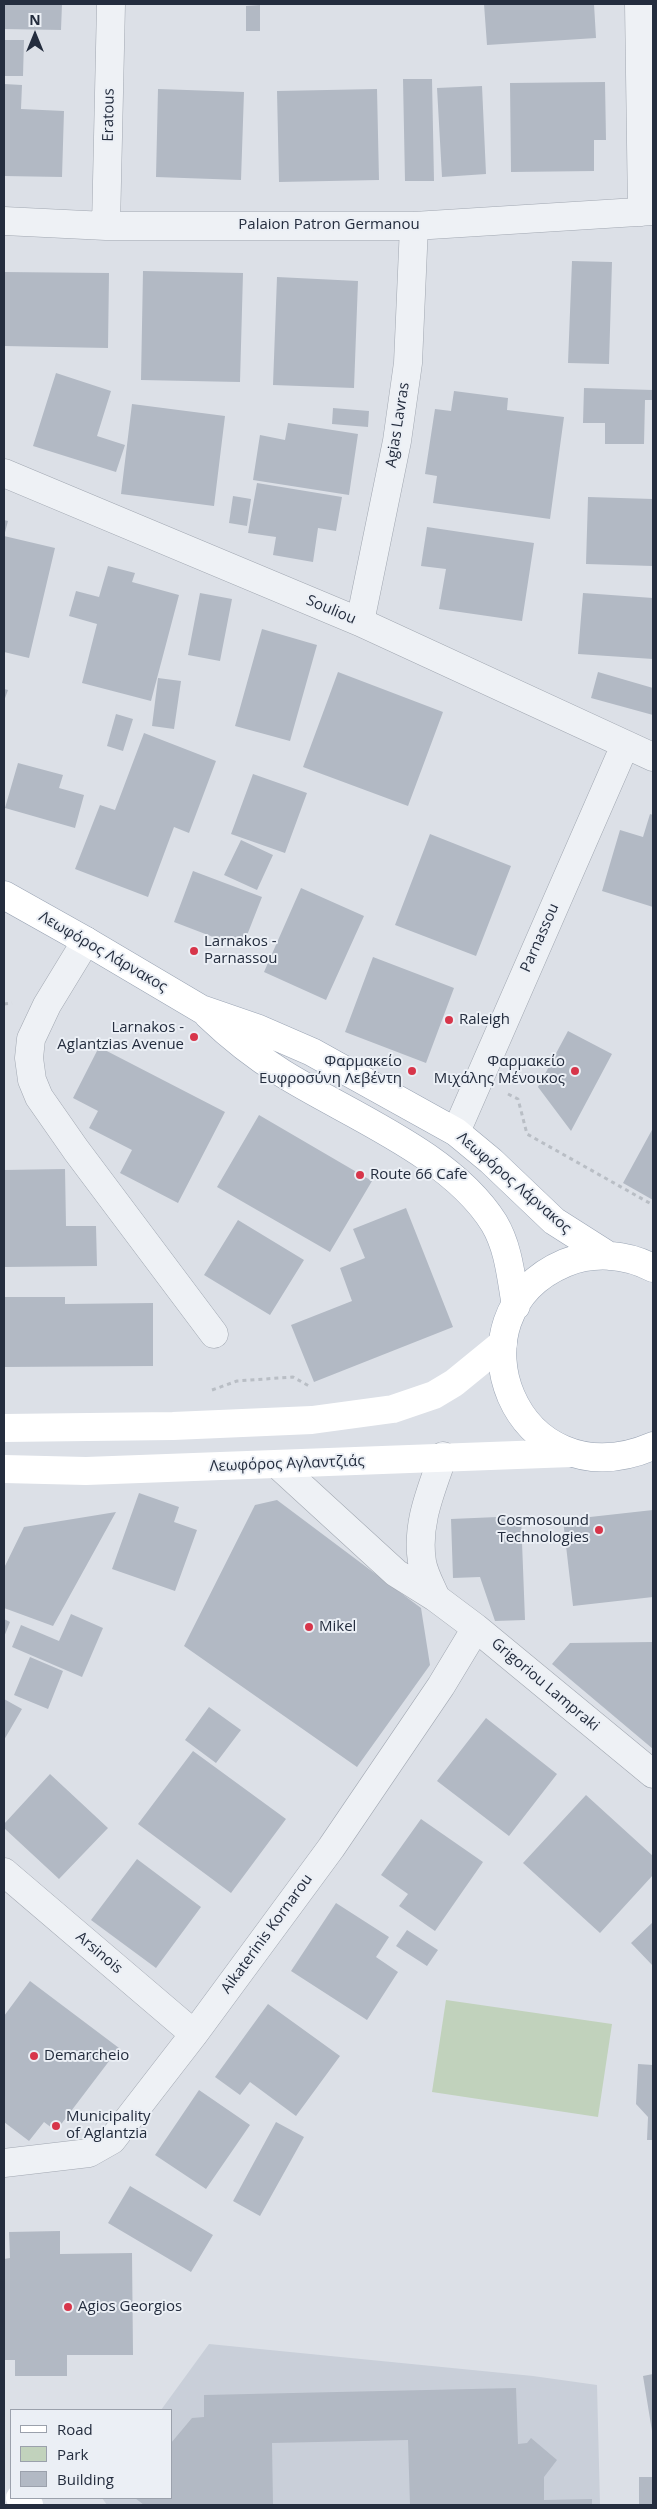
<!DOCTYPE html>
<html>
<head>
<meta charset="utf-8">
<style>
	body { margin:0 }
	#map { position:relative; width:657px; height:2509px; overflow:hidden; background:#dce0e7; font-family:"Open Sans",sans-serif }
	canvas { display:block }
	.frame { position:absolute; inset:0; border:5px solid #242d3e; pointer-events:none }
	.legend { position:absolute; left:10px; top:2409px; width:162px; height:90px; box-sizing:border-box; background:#ebeff5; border:1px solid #9ba1ac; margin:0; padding:6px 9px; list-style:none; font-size:15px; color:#242d3e }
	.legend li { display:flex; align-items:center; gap:10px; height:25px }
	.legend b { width:25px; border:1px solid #9ba1ac }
	.north { position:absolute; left:10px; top:10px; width:50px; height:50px; -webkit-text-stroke:4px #ebeff5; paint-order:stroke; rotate:0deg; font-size:14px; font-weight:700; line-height:20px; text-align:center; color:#242d3e }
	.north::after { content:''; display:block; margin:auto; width:18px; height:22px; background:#242d3e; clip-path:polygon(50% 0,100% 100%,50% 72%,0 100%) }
</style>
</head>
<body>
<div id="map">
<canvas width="657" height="2509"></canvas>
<div class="frame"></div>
<ul class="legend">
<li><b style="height:6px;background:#fff"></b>Road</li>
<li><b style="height:14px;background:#c1d2bc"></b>Park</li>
<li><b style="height:14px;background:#b2b9c4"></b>Building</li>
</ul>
<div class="north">N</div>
</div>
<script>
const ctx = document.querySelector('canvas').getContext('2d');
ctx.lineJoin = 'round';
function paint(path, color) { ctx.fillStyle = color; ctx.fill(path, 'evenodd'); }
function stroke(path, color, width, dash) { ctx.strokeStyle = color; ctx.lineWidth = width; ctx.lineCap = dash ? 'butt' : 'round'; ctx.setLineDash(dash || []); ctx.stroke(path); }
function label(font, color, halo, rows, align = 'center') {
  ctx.font = font + ' "Open Sans",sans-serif'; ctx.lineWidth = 4; ctx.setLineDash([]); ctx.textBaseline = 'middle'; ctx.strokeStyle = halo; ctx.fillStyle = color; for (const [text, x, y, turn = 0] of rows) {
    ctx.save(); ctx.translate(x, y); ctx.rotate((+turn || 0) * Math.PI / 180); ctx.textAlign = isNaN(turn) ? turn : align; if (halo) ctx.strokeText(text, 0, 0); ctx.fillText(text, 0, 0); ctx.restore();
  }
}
const built = new Path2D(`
	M 209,2344 L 533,2376 L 597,2385 L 600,2505 L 107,2505 L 102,2498 L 171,2498 L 171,2410 L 161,2410 Z`);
const green = new Path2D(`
	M 446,2000 L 612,2024 L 598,2117 L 432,2092 Z`);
const building = new Path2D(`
	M 4,4 L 62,4 L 61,30 L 4,29 Z
	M 484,4 L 594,4 L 596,38 L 487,45 Z
	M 260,5 L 260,31 L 246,31 L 246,6 Z
	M 4,40 L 24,40 L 23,76 L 4,76 Z
	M 403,79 L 432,79 L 434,181 L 405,181 Z
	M 605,82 L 606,140 L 594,140 L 594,171 L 511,172 L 510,83 Z
	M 4,84 L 22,85 L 21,109 L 64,111 L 62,177 L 4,176 Z
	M 482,86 L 486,174 L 442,177 L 437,88 Z
	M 158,89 L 244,92 L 241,180 L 156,177 Z
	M 377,89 L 379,180 L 279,182 L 277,91 Z
	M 572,261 L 612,262 L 609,364 L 568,363 Z
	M 143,271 L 243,273 L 240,382 L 141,380 Z
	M 4,272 L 109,273 L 108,348 L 4,346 Z
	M 277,277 L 358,281 L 354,388 L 273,385 Z
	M 56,373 L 111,391 L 97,436 L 125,445 L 116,472 L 33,446 Z
	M 584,388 L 653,390 L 653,400 L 645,400 L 644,444 L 605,444 L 605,423 L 583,423 Z
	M 454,391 L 508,398 L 507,410 L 564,417 L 550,519 L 433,503 L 437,476 L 425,474 L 435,409 L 451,411 Z
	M 132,404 L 225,416 L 214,506 L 121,494 Z
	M 333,408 L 369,411 L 368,427 L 332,424 Z
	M 288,423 L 358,434 L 349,495 L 253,480 L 260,435 L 285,440 Z
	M 257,483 L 342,497 L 336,531 L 318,528 L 313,562 L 273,555 L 276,537 L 248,533 Z
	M 233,496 L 251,499 L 247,526 L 229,523 Z
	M 588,497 L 653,499 L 653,566 L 586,564 Z
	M 4,520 L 8,521 L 4,536 L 55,548 L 29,658 L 4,652 Z
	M 427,527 L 534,543 L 522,621 L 439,609 L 446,569 L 421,566 Z
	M 108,566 L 135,573 L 132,582 L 179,595 L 151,701 L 82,683 L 97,624 L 69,616 L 76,591 L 99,597 Z
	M 200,593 L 232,599 L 220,661 L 188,655 Z
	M 583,593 L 653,598 L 653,659 L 578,654 Z
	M 262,629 L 317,645 L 290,741 L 235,726 Z
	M 338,672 L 443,712 L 408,806 L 303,767 Z
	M 598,672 L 653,688 L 653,715 L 591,698 Z
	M 158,678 L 181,681 L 174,729 L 152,726 Z
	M 4,689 L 8,690 L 4,701 Z
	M 116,714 L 133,719 L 123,751 L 107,746 Z
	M 144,733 L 216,761 L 189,833 L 174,827 L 148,897 L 75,869 L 100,805 L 115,810 Z
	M 18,763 L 63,775 L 59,788 L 84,795 L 75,828 L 5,808 Z
	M 253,774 L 307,793 L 285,853 L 231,834 Z
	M 650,814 L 653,815 L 653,907 L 602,891 L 620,830 L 643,837 Z
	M 430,834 L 511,866 L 476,956 L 395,925 Z
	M 241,840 L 273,855 L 257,890 L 224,875 Z
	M 193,871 L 262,897 L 242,948 L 174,922 Z
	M 301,888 L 364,916 L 326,1000 L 264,972 Z
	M 373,957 L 454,988 L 426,1063 L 345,1032 Z
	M 568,1031 L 612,1054 L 571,1131 L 538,1087 Z
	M 99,1047 L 225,1112 L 178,1203 L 120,1173 L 132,1150 L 89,1128 L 98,1111 L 73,1098 Z
	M 259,1115 L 372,1181 L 330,1252 L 217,1187 Z
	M 653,1128 L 653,1200 L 623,1183 Z
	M 65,1169 L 66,1226 L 96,1226 L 97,1266 L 4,1267 L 4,1170 Z
	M 406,1208 L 453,1327 L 314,1382 L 291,1325 L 352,1301 L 340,1268 L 365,1258 L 353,1229 Z
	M 238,1220 L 304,1260 L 270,1315 L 204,1275 Z
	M 4,1297 L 65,1297 L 65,1304 L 153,1303 L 153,1366 L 4,1367 Z
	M 139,1493 L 179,1507 L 174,1522 L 197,1530 L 175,1591 L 112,1569 Z
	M 277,1500 L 421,1608 L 430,1665 L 357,1767 L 184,1646 L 255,1505 Z
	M 653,1510 L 653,1597 L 573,1606 L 563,1520 Z
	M 116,1512 L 53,1626 L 4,1608 L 4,1568 L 24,1527 Z
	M 521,1516 L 525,1620 L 495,1621 L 480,1577 L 453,1578 L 451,1519 Z
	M 71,1614 L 103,1628 L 82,1677 L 12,1647 L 21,1625 L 59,1641 Z
	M 4,1619 L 10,1622 L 4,1637 Z
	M 653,1642 L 653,1749 L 552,1664 L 570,1643 Z
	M 30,1657 L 63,1671 L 48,1709 L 14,1695 Z
	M 4,1699 L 22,1709 L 4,1740 Z
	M 209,1707 L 241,1730 L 216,1763 L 185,1740 Z
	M 486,1718 L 557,1774 L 509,1836 L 437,1781 Z
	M 193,1751 L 286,1819 L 231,1893 L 138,1824 Z
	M 50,1774 L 108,1828 L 59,1879 L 4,1828 L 4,1824 Z
	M 586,1795 L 653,1856 L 653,1875 L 600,1933 L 523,1863 Z
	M 421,1819 L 483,1862 L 435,1931 L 399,1906 L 408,1894 L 381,1875 Z
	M 137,1859 L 201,1907 L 156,1968 L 91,1920 Z
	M 336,1903 L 389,1937 L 376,1957 L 398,1972 L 367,2020 L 291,1971 Z
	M 653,1922 L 653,1966 L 631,1943 Z
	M 407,1930 L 438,1950 L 427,1966 L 396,1946 Z
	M 30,1981 L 119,2048 L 56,2131 L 44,2122 L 29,2141 L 4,2122 L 4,2016 Z
	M 268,2004 L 340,2056 L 296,2116 L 250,2082 L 240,2095 L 215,2077 Z
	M 638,2064 L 653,2065 L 653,2140 L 647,2140 L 648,2117 L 636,2104 Z
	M 199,2090 L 250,2125 L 206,2189 L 155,2155 Z
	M 276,2122 L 304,2137 L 260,2216 L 233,2201 Z
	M 130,2186 L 213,2235 L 191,2272 L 108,2223 Z
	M 60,2231 L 60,2254 L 132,2253 L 133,2355 L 67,2355 L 67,2376 L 15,2376 L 15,2360 L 4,2360 L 4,2259 L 10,2258 L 9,2232 Z
	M 653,2374 L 653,2431 L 652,2431 L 643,2376 Z
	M 516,2388 L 518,2444 L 527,2443 L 531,2438 L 557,2460 L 544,2477 L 544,2500 L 592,2499 L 592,2505 L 410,2505 L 408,2440 L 272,2443 L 273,2505 L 144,2505 L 135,2498 L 171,2498 L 171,2443 L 192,2418 L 204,2417 L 204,2395 Z
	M 639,2477 L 653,2477 L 653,2505 L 639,2505 Z`);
const path = new Path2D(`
	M 4,1004 L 12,1003
	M 508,1094 L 518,1099 L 527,1134 L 653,1205
	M 212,1390 L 237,1381 L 293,1377 L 309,1386`);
const street = new Path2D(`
	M 639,4 L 642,212
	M 4,221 L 106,226 L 414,226 L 653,211
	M 106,226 L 111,4
	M 4,473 L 360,622 L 653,757
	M 360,622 L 397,441 L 408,363 L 414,226
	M 86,941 L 47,1005 L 31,1039 L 29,1058 L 32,1080 L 39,1097 L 76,1150 L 214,1334
	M 456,1132 L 625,745
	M 278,1465 L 396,1573 L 436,1598 L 476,1628 L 653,1774
	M 436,1598 C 431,1586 424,1574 422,1562 C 416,1524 431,1491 443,1456
	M 4,1872 L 194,2034
	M 4,2163 L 89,2153 L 112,2140 L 194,2034 L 331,1848 L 441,1686 L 476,1628`);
const secondary = new Path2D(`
	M 4,1428 L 173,1426 L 312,1420 L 393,1409 L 434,1395 L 454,1383 L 503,1343
	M 4,1469 L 86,1471 L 571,1453
	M 20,2498 L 29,2505`);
const primary = new Path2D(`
	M 4,895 L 86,941 L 201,1009 L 259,1029 L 312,1052 L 456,1132 L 491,1161 L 554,1221 L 609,1256
	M 208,1015 C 231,1037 255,1056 282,1073 C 349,1115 451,1154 494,1223 C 509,1248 511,1278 516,1306
	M 653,1268 C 626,1254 594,1251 565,1263 C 442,1315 515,1505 653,1446`);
const markers = [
	[194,951,5,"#d7354a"],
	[449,1020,5,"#d7354a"],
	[194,1037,5,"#d7354a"],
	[412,1071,5,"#d7354a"],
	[575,1071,5,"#d7354a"],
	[360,1175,5,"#d7354a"],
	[599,1530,5,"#d7354a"],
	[309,1627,5,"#d7354a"],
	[34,2056,5,"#d7354a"],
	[56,2126,5,"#d7354a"],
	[68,2307,5,"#d7354a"]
];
const streetNames = [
	["Eratous",109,115,-89],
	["Palaion Patron Germanou",329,225],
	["Agias Lavras",398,425,-81],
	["Souliou",331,610,23],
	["Parnassou",540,938,-66],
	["Λεωφόρος Λάρνακος",103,952,30],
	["Λεωφόρος Λάρνακος",514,1183,41],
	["Λεωφόρος Αγλαντζιάς",287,1464,-2],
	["Grigoriou Lampraki",545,1685,40],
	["Aikaterinis Kornarou",267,1934,-54],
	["Arsinois",99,1953,40]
];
const poiNames = [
	["Larnakos -",204,942],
	["Parnassou",204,959],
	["Raleigh",459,1020],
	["Larnakos -",184,1028,"right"],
	["Aglantzias Avenue",184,1045,"right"],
	["Φαρμακείο",402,1062,"right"],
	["Ευφροσύνη Λεβέντη",402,1079,"right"],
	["Φαρμακείο",565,1062,"right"],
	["Μιχάλης Μένοικος",565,1079,"right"],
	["Route 66 Cafe",370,1175],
	["Cosmosound",589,1521,"right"],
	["Technologies",589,1538,"right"],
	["Mikel",319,1627],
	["Demarcheio",44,2056],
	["Municipality",66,2117],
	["of Aglantzia",66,2134],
	["Agios Georgios",78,2307]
];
paint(built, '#c9cfd9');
paint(green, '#c1d2bc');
paint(building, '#b2b9c4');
stroke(street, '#a1a7b1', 29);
stroke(primary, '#9aa4b4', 29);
stroke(path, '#b9bec5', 3, [4, 4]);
stroke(street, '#eef1f5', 28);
stroke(secondary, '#fff', 28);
stroke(primary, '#fff', 28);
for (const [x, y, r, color] of markers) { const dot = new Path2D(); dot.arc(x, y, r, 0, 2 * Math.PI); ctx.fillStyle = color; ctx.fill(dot); stroke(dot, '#ebeff5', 2); }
label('15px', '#242d3e', '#ebeff5', streetNames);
label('15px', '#242d3e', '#ebeff5', poiNames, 'left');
</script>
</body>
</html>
